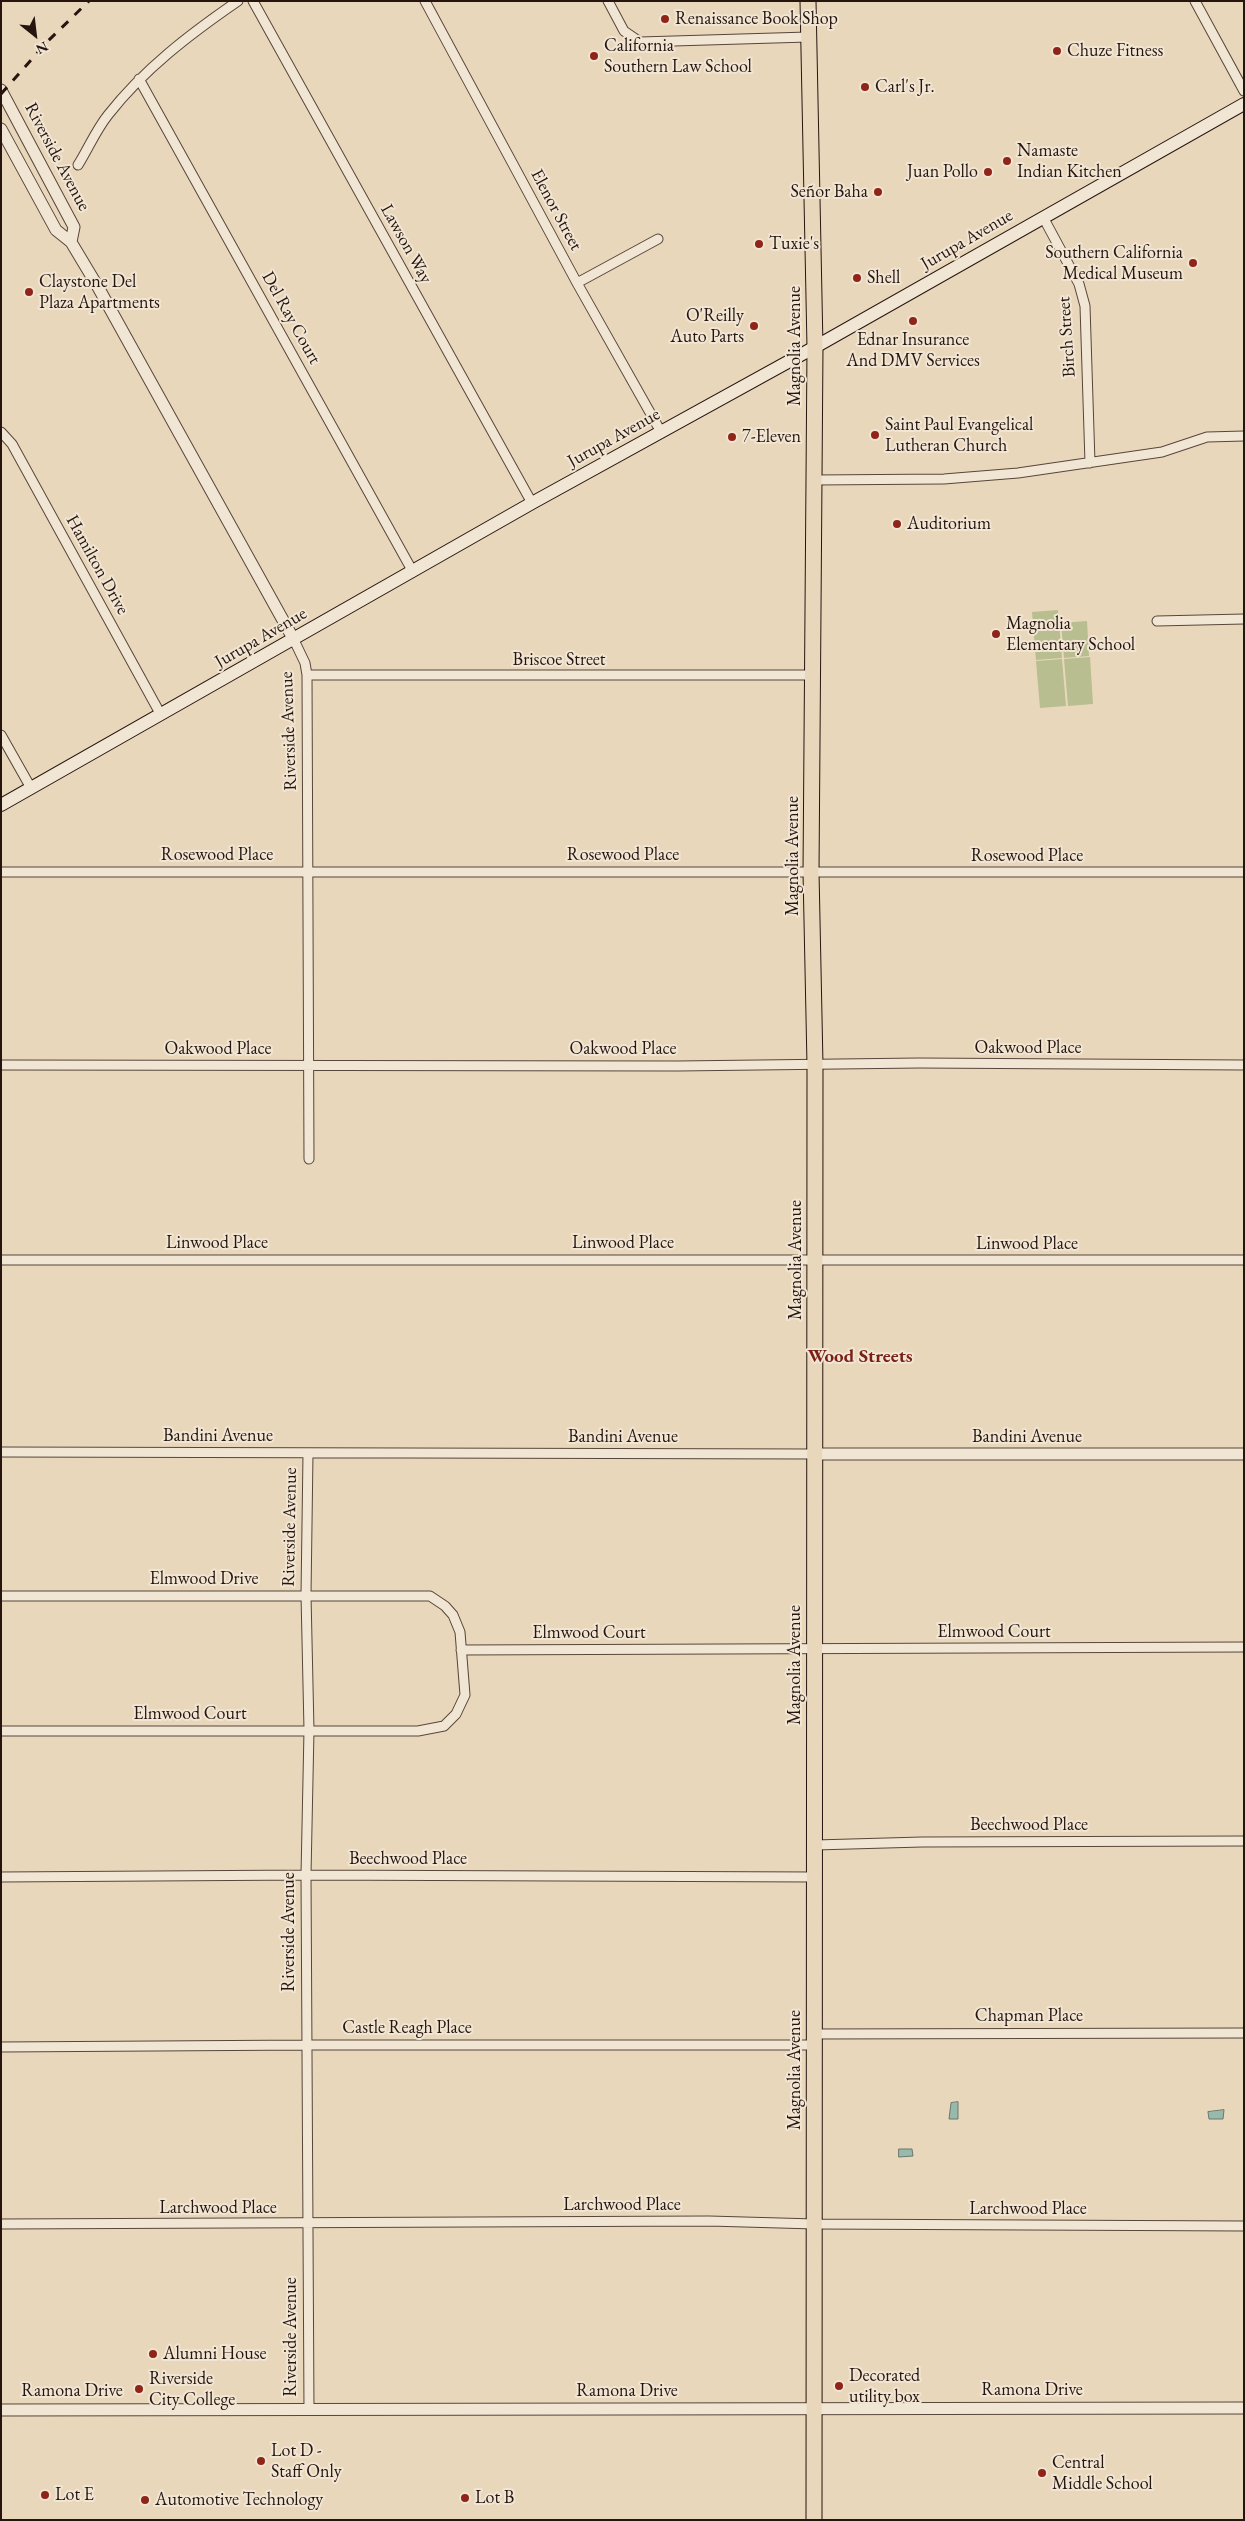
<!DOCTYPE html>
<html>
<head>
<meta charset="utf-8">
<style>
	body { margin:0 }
	#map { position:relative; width:1245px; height:2521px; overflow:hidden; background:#e9d7bc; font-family:"EB Garamond",serif }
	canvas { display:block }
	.frame { position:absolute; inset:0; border:2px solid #26150f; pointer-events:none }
	.north { position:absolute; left:10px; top:10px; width:50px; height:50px; -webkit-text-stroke:4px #f1e5d3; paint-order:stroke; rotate:151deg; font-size:14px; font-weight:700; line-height:20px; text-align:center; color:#26150f }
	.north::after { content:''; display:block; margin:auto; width:18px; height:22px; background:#26150f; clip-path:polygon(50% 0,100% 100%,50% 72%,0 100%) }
</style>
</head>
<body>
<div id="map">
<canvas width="1245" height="2521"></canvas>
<div class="frame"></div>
<div class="north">N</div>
</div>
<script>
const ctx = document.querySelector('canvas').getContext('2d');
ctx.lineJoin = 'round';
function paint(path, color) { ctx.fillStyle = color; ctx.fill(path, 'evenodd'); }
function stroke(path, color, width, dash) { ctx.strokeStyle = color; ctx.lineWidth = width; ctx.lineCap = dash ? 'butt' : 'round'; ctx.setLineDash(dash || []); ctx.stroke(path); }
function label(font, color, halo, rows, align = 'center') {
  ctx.font = font + ' "EB Garamond",serif'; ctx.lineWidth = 4; ctx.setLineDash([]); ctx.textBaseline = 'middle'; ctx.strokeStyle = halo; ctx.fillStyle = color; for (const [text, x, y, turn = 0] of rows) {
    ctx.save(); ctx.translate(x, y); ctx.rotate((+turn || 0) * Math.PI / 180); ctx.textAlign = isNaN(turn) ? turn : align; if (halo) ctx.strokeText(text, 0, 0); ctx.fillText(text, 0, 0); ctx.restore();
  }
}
const green = new Path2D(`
	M 1058,610 L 1062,658 L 1036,660 L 1032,612 Z
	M 1087,621 L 1089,656 L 1064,658 L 1061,623 Z
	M 1090,657 L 1093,704 L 1068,706 L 1064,659 Z
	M 1062,659 L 1066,706 L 1040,708 L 1036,661 Z`);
const water = new Path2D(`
	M 958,2102 L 958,2119 L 949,2119 L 951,2103 Z
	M 1224,2110 L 1223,2119 L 1209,2119 L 1208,2112 Z
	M 899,2149 L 912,2149 L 913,2156 L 899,2157 Z`);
const minor = new Path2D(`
	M 253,1 L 532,503
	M 425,1 L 577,283 L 661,432
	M 608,1 L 624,31 L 640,42 L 808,37
	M 1195,1 L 1244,91
	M 139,79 L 413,572
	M 78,165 C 88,149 96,130 108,115 C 144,69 190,34 238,1
	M 1043,217 L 1079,284 L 1085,306 L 1090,463
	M 577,283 L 658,239
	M 1,432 L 12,444 L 161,715
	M 815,480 L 944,479 L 1018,473 L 1162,452 L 1207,437 L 1244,436
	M 1157,621 L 1244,619
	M 294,640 L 305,663 L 307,675 L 309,1159
	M 307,675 L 811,675
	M 1,735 L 31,788
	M 1,872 L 1244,872
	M 1,1065 L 678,1066 L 919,1063 L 1244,1065
	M 1,1260 L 1244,1260
	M 1,1452 L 815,1454
	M 308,1454 L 306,1595 L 309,1730 L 306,1875 L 309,2410
	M 1,1596 L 430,1596 L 445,1606 L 453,1615 L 460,1632 L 465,1695 L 456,1714 L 444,1726 L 418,1731 L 1,1731
	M 461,1650 L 1244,1647
	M 815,1845 L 922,1842 L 1244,1841
	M 1,1877 L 306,1875 L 814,1877
	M 814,2034 L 1244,2033
	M 1,2047 L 308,2045 L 814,2045
	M 1,2224 L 709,2221 L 815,2224 L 1244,2226`);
const tertiary = new Path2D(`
	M 1,90 L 74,227 L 71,242
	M 1,129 L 56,230 L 71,242 L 98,287 L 294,640
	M 815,1454 L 1244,1454
	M 1,2410 L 1244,2408`);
const secondary = new Path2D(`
	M 1,805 L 532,503 L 815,347 L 1244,104`);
const primary = new Path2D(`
	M 808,1 L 815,347 L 811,872 L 815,1065 L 814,2520`);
const rail = new Path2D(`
	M 1,94 L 48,41 L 89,1`);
const markers = [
	[665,19,5,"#8f2418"],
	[1057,51,5,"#8f2418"],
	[594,56,5,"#8f2418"],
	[865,87,5,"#8f2418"],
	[1007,161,5,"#8f2418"],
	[988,172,5,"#8f2418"],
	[878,192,5,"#8f2418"],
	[759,244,5,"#8f2418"],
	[1193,263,5,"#8f2418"],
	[857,278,5,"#8f2418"],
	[29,292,5,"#8f2418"],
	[913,321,5,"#8f2418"],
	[754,326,5,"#8f2418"],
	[875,435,5,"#8f2418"],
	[732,437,5,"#8f2418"],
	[897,524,5,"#8f2418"],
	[996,634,5,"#8f2418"],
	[153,2354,5,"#8f2418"],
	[839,2386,5,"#8f2418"],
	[139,2389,5,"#8f2418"],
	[261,2461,5,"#8f2418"],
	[1042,2473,5,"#8f2418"],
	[45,2495,5,"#8f2418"],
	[465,2498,5,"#8f2418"],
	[145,2500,5,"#8f2418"]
];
const poiNames = [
	["Renaissance Book Shop",675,19],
	["California",604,46],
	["Southern Law School",604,67],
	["Chuze Fitness",1067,51],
	["Carl's Jr.",875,87],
	["Namaste",1017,151],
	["Indian Kitchen",1017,172],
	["Juan Pollo",978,172,"right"],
	["Señor Baha",868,192,"right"],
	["Tuxie's",769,244],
	["Southern California",1183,253,"right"],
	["Medical Museum",1183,274,"right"],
	["Shell",867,278],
	["Claystone Del",39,282],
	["Plaza Apartments",39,303],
	["O'Reilly",744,316,"right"],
	["Auto Parts",744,337,"right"],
	["Ednar Insurance",913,340,"center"],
	["And DMV Services",913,361,"center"],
	["Saint Paul Evangelical",885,425],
	["Lutheran Church",885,446],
	["7-Eleven",742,437],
	["Auditorium",907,524],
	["Magnolia",1006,624],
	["Elementary School",1006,645],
	["Alumni House",163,2354],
	["Decorated",849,2376],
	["utility box",849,2397],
	["Riverside",149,2379],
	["City College",149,2400],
	["Lot D -",271,2451],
	["Staff Only",271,2472],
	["Central",1052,2463],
	["Middle School",1052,2484],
	["Lot E",55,2495],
	["Lot B",475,2498],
	["Automotive Technology",155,2500]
];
const streetNames = [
	["Riverside Avenue",57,157,62],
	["Elenor Street",556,210,62],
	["Jurupa Avenue",967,240,-30],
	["Lawson Way",406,244,61],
	["Del Ray Court",291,318,61],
	["Birch Street",1067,337,-94],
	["Magnolia Avenue",795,346,-90],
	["Jurupa Avenue",614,438,-29],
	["Hamilton Drive",97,565,61],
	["Jurupa Avenue",261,638,-30],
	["Briscoe Street",559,660],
	["Riverside Avenue",289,731,-92],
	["Rosewood Place",217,855],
	["Rosewood Place",623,855],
	["Magnolia Avenue",793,856,-90],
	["Rosewood Place",1027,856],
	["Oakwood Place",1028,1048],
	["Oakwood Place",218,1049],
	["Oakwood Place",623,1049],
	["Linwood Place",217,1243],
	["Linwood Place",623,1243],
	["Linwood Place",1027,1244],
	["Magnolia Avenue",796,1260,-90],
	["Bandini Avenue",218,1436],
	["Bandini Avenue",623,1437],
	["Bandini Avenue",1027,1437],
	["Riverside Avenue",290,1527,-89],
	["Elmwood Drive",204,1579],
	["Elmwood Court",994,1632],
	["Elmwood Court",589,1633],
	["Magnolia Avenue",795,1665,-90],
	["Elmwood Court",190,1714],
	["Beechwood Place",1029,1825],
	["Beechwood Place",408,1859],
	["Riverside Avenue",289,1932,-90],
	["Chapman Place",1029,2016],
	["Castle Reagh Place",407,2028],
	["Magnolia Avenue",795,2070,-90],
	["Larchwood Place",622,2205],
	["Larchwood Place",218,2208],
	["Larchwood Place",1028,2209],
	["Riverside Avenue",291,2337,-90],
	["Ramona Drive",1032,2390],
	["Ramona Drive",72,2391],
	["Ramona Drive",627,2391]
];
const neighbourhoodNames = [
	["Wood Streets",860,1357]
];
paint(green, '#b8be8f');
paint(water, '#98baac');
stroke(water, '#6a786d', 1);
stroke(minor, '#57463a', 11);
stroke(tertiary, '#57463a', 13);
stroke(secondary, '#26150f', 14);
stroke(primary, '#26150f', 17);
stroke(minor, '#f1e5d3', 9);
stroke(tertiary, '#f1e5d3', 11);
stroke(secondary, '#f1e5d3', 12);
stroke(primary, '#e9d7bc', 15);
stroke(rail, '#26150f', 3, [9, 9]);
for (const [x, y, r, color] of markers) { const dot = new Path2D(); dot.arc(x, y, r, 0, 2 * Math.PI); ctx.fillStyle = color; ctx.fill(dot); stroke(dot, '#f1e5d3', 2); }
label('18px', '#26150f', '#f1e5d3', poiNames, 'left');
label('18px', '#26150f', '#f1e5d3', streetNames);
label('bold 19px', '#7a1f14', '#f1e5d3', neighbourhoodNames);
</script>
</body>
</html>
